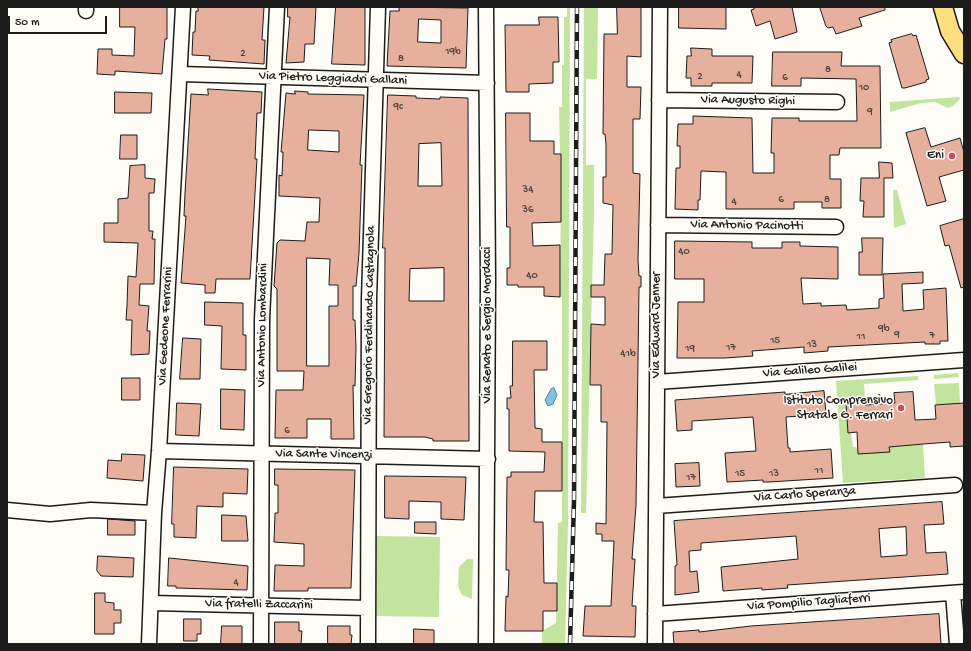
<!DOCTYPE html>
<html>
<head>
<meta charset="utf-8">
<style>
	body { margin:0 }
	#map { position:relative; width:971px; height:651px; overflow:hidden; background:#fdfcf7; font-family:"Gochi Hand",sans-serif }
	canvas { display:block }
	.frame { position:absolute; inset:0; border:8px solid #1c1c1c; pointer-events:none }
	.scale { position:absolute; left:8px; top:16px; width:99px; height:18px; box-sizing:border-box; border:2px solid #1c1c1c; border-top:0; padding-left:5px; font-size:12px; line-height:14px; white-space:nowrap; color:#1c1c1c; -webkit-text-stroke:3px #fdfcf7; paint-order:stroke }
</style>
</head>
<body>
<div id="map">
<canvas width="971" height="651"></canvas>
<div class="frame"></div>
<div class="scale">50 m</div>
</div>
<script>
const ctx = document.querySelector('canvas').getContext('2d');
ctx.lineJoin = 'round';
function paint(path, color) { ctx.fillStyle = color; ctx.fill(path, 'evenodd'); }
function stroke(path, color, width, dash) { ctx.strokeStyle = color; ctx.lineWidth = width; ctx.lineCap = dash ? 'butt' : 'round'; ctx.setLineDash(dash || []); ctx.stroke(path); }
function label(font, color, halo, rows, align = 'center') {
  ctx.font = font + ' "Gochi Hand",sans-serif'; ctx.lineWidth = 3; ctx.setLineDash([]); ctx.textBaseline = 'middle'; ctx.strokeStyle = halo; ctx.fillStyle = color; for (const [text, x, y, turn = 0] of rows) {
    ctx.save(); ctx.translate(x, y); ctx.rotate((+turn || 0) * Math.PI / 180); ctx.textAlign = isNaN(turn) ? turn : align; if (halo) ctx.strokeText(text, 0, 0); ctx.fillText(text, 0, 0); ctx.restore();
  }
}
const green = new Path2D(`
	M 567,7 L 570,7 L 568,523 L 565,644 L 542,643 L 542,631 L 556,623 L 558,523 L 562,522 L 562,297 L 560,297 L 561,189 L 559,107 L 562,107 L 562,65 L 564,65 L 564,17 L 567,17 Z
	M 584,7 L 598,7 L 597,79 L 586,79 L 586,165 L 594,165 L 594,213 L 586,513 L 581,513 Z
	M 959,97 L 960,99 L 953,106 L 948,108 L 935,102 L 921,103 L 890,112 L 890,102 Z
	M 893,190 L 897,190 L 906,224 L 894,228 Z
	M 958,373 L 959,377 L 934,379 L 934,375 Z
	M 918,376 L 918,380 L 864,384 L 865,400 L 846,402 L 848,433 L 851,433 L 853,447 L 890,452 L 889,435 L 923,444 L 925,478 L 843,483 L 836,381 Z
	M 959,383 L 960,404 L 936,405 L 934,384 Z
	M 375,536 L 440,537 L 439,617 L 375,616 Z
	M 467,559 L 473,559 L 472,599 L 462,595 L 458,586 L 459,567 Z`);
const water = new Path2D(`
	M 554,388 L 557,395 L 553,404 L 548,406 L 545,400 L 551,389 Z`);
const building = new Path2D(`
	M 120,7 L 167,7 L 167,39 L 165,39 L 162,74 L 115,71 L 115,75 L 97,74 L 98,49 L 112,49 L 112,55 L 134,56 L 135,27 L 120,27 Z
	M 198,7 L 264,7 L 262,40 L 265,40 L 264,64 L 209,60 L 210,56 L 192,55 L 193,32 L 195,32 L 196,11 L 198,11 Z
	M 288,7 L 316,7 L 314,44 L 305,44 L 304,62 L 286,63 L 290,17 L 288,17 Z
	M 336,7 L 365,7 L 365,65 L 332,64 Z
	M 399,7 L 468,8 L 466,68 L 387,66 L 390,11 L 399,11 ZM 419,19 L 441,20 L 441,43 L 418,42 Z
	M 617,7 L 641,7 L 641,57 L 627,56 L 627,87 L 641,87 L 640,119 L 633,119 L 633,173 L 640,174 L 638,260 L 639,276 L 641,276 L 641,287 L 639,287 L 636,505 L 632,559 L 635,559 L 632,606 L 636,606 L 635,637 L 583,636 L 585,606 L 611,606 L 614,541 L 602,541 L 602,534 L 596,534 L 596,523 L 606,524 L 607,422 L 601,422 L 601,385 L 590,385 L 591,324 L 605,325 L 605,297 L 591,297 L 591,285 L 604,285 L 605,254 L 612,254 L 613,205 L 603,203 L 603,177 L 606,177 L 606,144 L 605,134 L 603,134 L 604,34 L 617,34 Z
	M 679,7 L 726,7 L 726,29 L 679,28 Z
	M 753,7 L 792,7 L 797,32 L 775,39 L 770,21 L 756,26 L 751,10 L 754,9 Z
	M 820,7 L 885,7 L 885,10 L 859,18 L 862,26 L 836,34 L 833,27 L 828,28 L 826,26 Z
	M 539,17 L 558,17 L 559,62 L 553,62 L 553,83 L 529,84 L 529,92 L 506,92 L 505,25 L 539,25 Z
	M 912,34 L 913,36 L 916,35 L 929,79 L 926,80 L 926,82 L 905,88 L 902,88 L 889,43 L 892,42 L 891,40 Z
	M 691,48 L 712,49 L 712,56 L 753,56 L 752,83 L 712,83 L 712,86 L 691,86 L 691,78 L 686,78 L 687,56 L 691,56 Z
	M 773,52 L 842,52 L 841,66 L 880,66 L 881,148 L 840,148 L 839,155 L 830,155 L 830,179 L 841,179 L 841,208 L 822,208 L 822,202 L 794,202 L 794,209 L 726,209 L 726,172 L 701,171 L 700,200 L 698,200 L 698,210 L 675,209 L 676,168 L 680,168 L 680,146 L 677,146 L 678,124 L 693,124 L 693,116 L 752,118 L 753,173 L 774,173 L 774,153 L 771,153 L 772,118 L 799,118 L 799,121 L 857,121 L 856,79 L 801,78 L 801,86 L 772,86 Z
	M 208,89 L 262,92 L 261,113 L 257,113 L 255,159 L 257,159 L 250,279 L 216,279 L 215,293 L 205,293 L 205,285 L 181,283 L 186,216 L 184,216 L 185,193 L 191,94 L 208,95 Z
	M 295,91 L 308,92 L 308,94 L 364,95 L 360,165 L 362,165 L 359,253 L 356,286 L 353,286 L 353,320 L 355,320 L 356,347 L 355,386 L 353,385 L 354,439 L 331,439 L 331,419 L 307,419 L 307,438 L 275,438 L 276,390 L 303,390 L 304,371 L 277,371 L 277,289 L 274,286 L 277,243 L 280,240 L 305,241 L 307,222 L 319,222 L 320,198 L 279,196 L 279,175 L 282,176 L 283,152 L 281,152 L 286,93 L 295,94 ZM 309,130 L 339,131 L 339,152 L 308,150 ZM 307,258 L 330,259 L 329,285 L 338,285 L 338,306 L 329,306 L 329,366 L 307,366 Z
	M 115,92 L 152,93 L 151,113 L 115,113 Z
	M 388,95 L 416,96 L 416,98 L 440,99 L 440,97 L 468,98 L 469,441 L 433,441 L 433,439 L 425,437 L 384,437 L 385,248 L 383,248 ZM 441,143 L 442,186 L 418,186 L 419,144 ZM 444,268 L 444,301 L 409,301 L 410,269 Z
	M 506,113 L 530,113 L 530,141 L 554,141 L 554,154 L 561,154 L 561,222 L 532,223 L 533,246 L 560,245 L 560,297 L 544,296 L 544,287 L 518,287 L 518,285 L 507,285 L 507,268 L 510,268 L 510,227 L 507,227 Z
	M 925,128 L 931,147 L 960,138 L 964,152 L 964,170 L 939,177 L 946,201 L 927,206 L 906,133 Z
	M 121,135 L 137,135 L 137,159 L 120,159 Z
	M 879,162 L 892,163 L 893,178 L 884,178 L 884,217 L 863,217 L 864,201 L 860,201 L 861,178 L 879,178 Z
	M 145,165 L 145,178 L 155,179 L 154,193 L 149,193 L 149,231 L 153,231 L 152,239 L 155,239 L 154,284 L 140,284 L 139,305 L 149,306 L 147,331 L 150,331 L 149,354 L 131,355 L 132,320 L 126,320 L 127,305 L 128,276 L 136,277 L 138,243 L 104,242 L 104,223 L 118,223 L 118,199 L 128,198 L 130,166 Z
	M 964,219 L 964,287 L 961,288 L 949,245 L 945,246 L 940,226 Z
	M 862,238 L 883,238 L 882,275 L 859,275 L 859,252 L 862,252 Z
	M 675,241 L 752,242 L 752,248 L 782,248 L 782,242 L 800,242 L 800,246 L 838,247 L 838,279 L 801,278 L 803,304 L 821,303 L 821,306 L 846,305 L 847,310 L 879,308 L 879,299 L 884,298 L 883,274 L 923,272 L 923,283 L 902,284 L 903,311 L 924,309 L 923,290 L 946,288 L 948,341 L 940,341 L 940,344 L 925,344 L 925,342 L 828,347 L 828,351 L 804,353 L 804,347 L 752,351 L 753,356 L 725,358 L 677,358 L 678,302 L 704,302 L 704,279 L 675,279 Z
	M 205,302 L 243,303 L 243,335 L 246,335 L 246,370 L 221,369 L 222,326 L 205,325 Z
	M 183,338 L 201,339 L 200,379 L 180,379 Z
	M 513,341 L 547,341 L 547,370 L 534,370 L 535,428 L 542,429 L 542,442 L 562,442 L 562,491 L 535,491 L 534,522 L 543,522 L 544,583 L 557,583 L 557,611 L 543,611 L 543,631 L 505,631 L 506,596 L 508,597 L 509,570 L 506,570 L 507,477 L 511,477 L 511,472 L 544,472 L 545,452 L 509,451 L 509,409 L 507,409 L 507,398 L 511,398 L 510,386 L 512,386 Z
	M 122,378 L 140,378 L 140,400 L 122,400 Z
	M 221,389 L 245,390 L 244,430 L 221,429 Z
	M 824,391 L 826,414 L 786,417 L 788,448 L 790,448 L 790,452 L 831,449 L 833,478 L 769,482 L 763,482 L 763,480 L 727,482 L 725,453 L 756,451 L 753,417 L 692,421 L 692,430 L 677,431 L 675,400 L 785,392 L 785,394 Z
	M 913,392 L 915,420 L 936,419 L 935,405 L 964,403 L 964,446 L 950,447 L 950,442 L 923,444 L 889,447 L 890,452 L 858,454 L 857,432 L 848,433 L 846,402 L 865,400 L 865,405 L 895,403 L 894,393 Z
	M 177,403 L 201,404 L 199,436 L 176,435 Z
	M 122,454 L 145,455 L 143,481 L 107,478 L 108,460 L 121,461 Z
	M 699,463 L 700,486 L 676,487 L 675,464 Z
	M 174,467 L 248,469 L 247,494 L 223,493 L 223,507 L 197,506 L 196,538 L 174,537 L 174,524 L 172,524 Z
	M 275,469 L 355,470 L 351,588 L 308,588 L 308,591 L 274,591 L 275,565 L 304,566 L 304,544 L 274,542 L 275,513 L 278,513 L 278,485 L 275,485 Z
	M 385,476 L 466,477 L 464,520 L 441,519 L 441,502 L 409,501 L 409,519 L 385,518 Z
	M 942,502 L 944,524 L 924,525 L 926,553 L 946,552 L 948,574 L 787,585 L 788,588 L 762,590 L 762,588 L 723,591 L 721,567 L 798,559 L 796,536 L 701,543 L 701,550 L 689,551 L 690,572 L 697,571 L 699,592 L 675,595 L 675,566 L 677,565 L 674,521 ZM 906,527 L 907,555 L 881,557 L 879,529 Z
	M 222,515 L 246,516 L 248,541 L 222,541 Z
	M 108,519 L 135,521 L 135,535 L 108,535 Z
	M 415,522 L 436,522 L 436,534 L 415,533 Z
	M 98,556 L 134,558 L 133,577 L 101,576 L 97,571 Z
	M 169,558 L 248,566 L 247,590 L 176,588 L 176,586 L 168,586 Z
	M 95,593 L 105,593 L 105,602 L 114,603 L 114,610 L 121,610 L 121,623 L 114,623 L 114,634 L 95,634 Z
	M 939,614 L 941,644 L 674,644 L 673,632 L 699,630 L 699,632 L 751,626 Z
	M 184,619 L 201,619 L 201,634 L 197,634 L 197,641 L 184,641 Z
	M 275,622 L 299,622 L 299,631 L 302,631 L 301,644 L 275,644 Z
	M 222,626 L 242,626 L 242,644 L 221,644 Z
	M 328,626 L 350,626 L 350,635 L 352,635 L 351,644 L 328,644 Z
	M 414,629 L 434,630 L 434,644 L 414,644 Z`);
const minor = new Path2D(`
	M 86,7 L 86,11
	M 486,7 L 488,280 L 486,644
	M 180,74 L 487,83
	M 659,100 L 837,102
	M 658,225 L 836,227
	M 657,382 L 964,360
	M 159,451 L 488,459
	M 656,506 L 955,485
	M 7,510 L 50,514 L 91,510 L 154,513
	M 953,593 L 957,644
	M 151,603 L 368,608
	M 655,614 L 964,592
	M 149,644 L 154,513 L 159,451 L 183,7
	M 261,644 L 262,319 L 277,7
	M 368,644 L 369,299 L 378,7
	M 655,644 L 660,7`);
const major = new Path2D(`
	M 943,7 L 950,31 L 964,54`);
const rail = new Path2D(`
	M 570,644 L 574,500 L 577,7`);
const markers = [
	[952,156,4,"#d1495b"],
	[901,408,4,"#d1495b"]
];
const numberNames = [
	["19b",453,52],
	["2",243,54],
	["8",401,59],
	["8",828,70],
	["4",739,75],
	["2",700,77],
	["6",785,78],
	["10",864,88],
	["9c",398,107],
	["9",870,112],
	["34",528,190],
	["6",781,200],
	["8",827,200],
	["4",734,202],
	["36",528,210],
	["40",684,252],
	["40",532,276],
	["9b",884,329],
	["9",897,335],
	["7",932,336],
	["11",861,337],
	["15",775,341],
	["13",812,345],
	["17",731,348],
	["19",690,349],
	["41b",628,354],
	["6",287,431],
	["11",819,471],
	["15",740,474],
	["13",774,474],
	["17",691,478],
	["4",236,583]
];
const streetNames = [
	["Via Pietro Leggiadri Gallani",333,79,2],
	["Via Augusto Righi",748,101,1],
	["Via Antonio Pacinotti",747,226,1],
	["Via Antonio Lombardini",263,325,-89],
	["Via Gregorio Ferdinando Castagnola",370,325,-89],
	["Via Renato e Sergio Mordacci",488,325,-90],
	["Via Edward Jenner",657,325,-90],
	["Via Gedeone Ferrarini",166,326,-87],
	["Via Galileo Galilei",810,371,-4],
	["Via Sante Vincenzi",324,455,1],
	["Via Carlo Speranza",805,495,-4],
	["Via Pompilio Tagliaferri",809,603,-4],
	["Via fratelli Zaccarini",259,605,1]
];
const poiNames = [
	["Eni",944,156],
	["Istituto Comprensivo",893,401],
	["Statale G. Ferrari",893,416]
];
paint(green, '#c1e49e');
paint(water, '#80c3e0');
stroke(water, '#588092', 1);
paint(building, '#e6b09c');
stroke(building, '#1c1c1c', 1);
stroke(minor, '#1c1c1c', 17);
stroke(major, '#1c1c1c', 21);
stroke(minor, '#fdfcf7', 14);
stroke(major, '#fedf80', 18);
stroke(rail, '#1c1c1c', 4.5);
stroke(rail, '#fdfcf7', 3, [9]);
for (const [x, y, r, color] of markers) { const dot = new Path2D(); dot.arc(x, y, r, 0, 2 * Math.PI); ctx.fillStyle = color; ctx.fill(dot); stroke(dot, '#fdfcf7', 1.5); }
label('11px', '#4e413c', null, numberNames);
label('13px', '#1c1c1c', '#fdfcf7', streetNames);
label('13px', '#1c1c1c', '#fdfcf7', poiNames, 'right');
</script>
</body>
</html>
